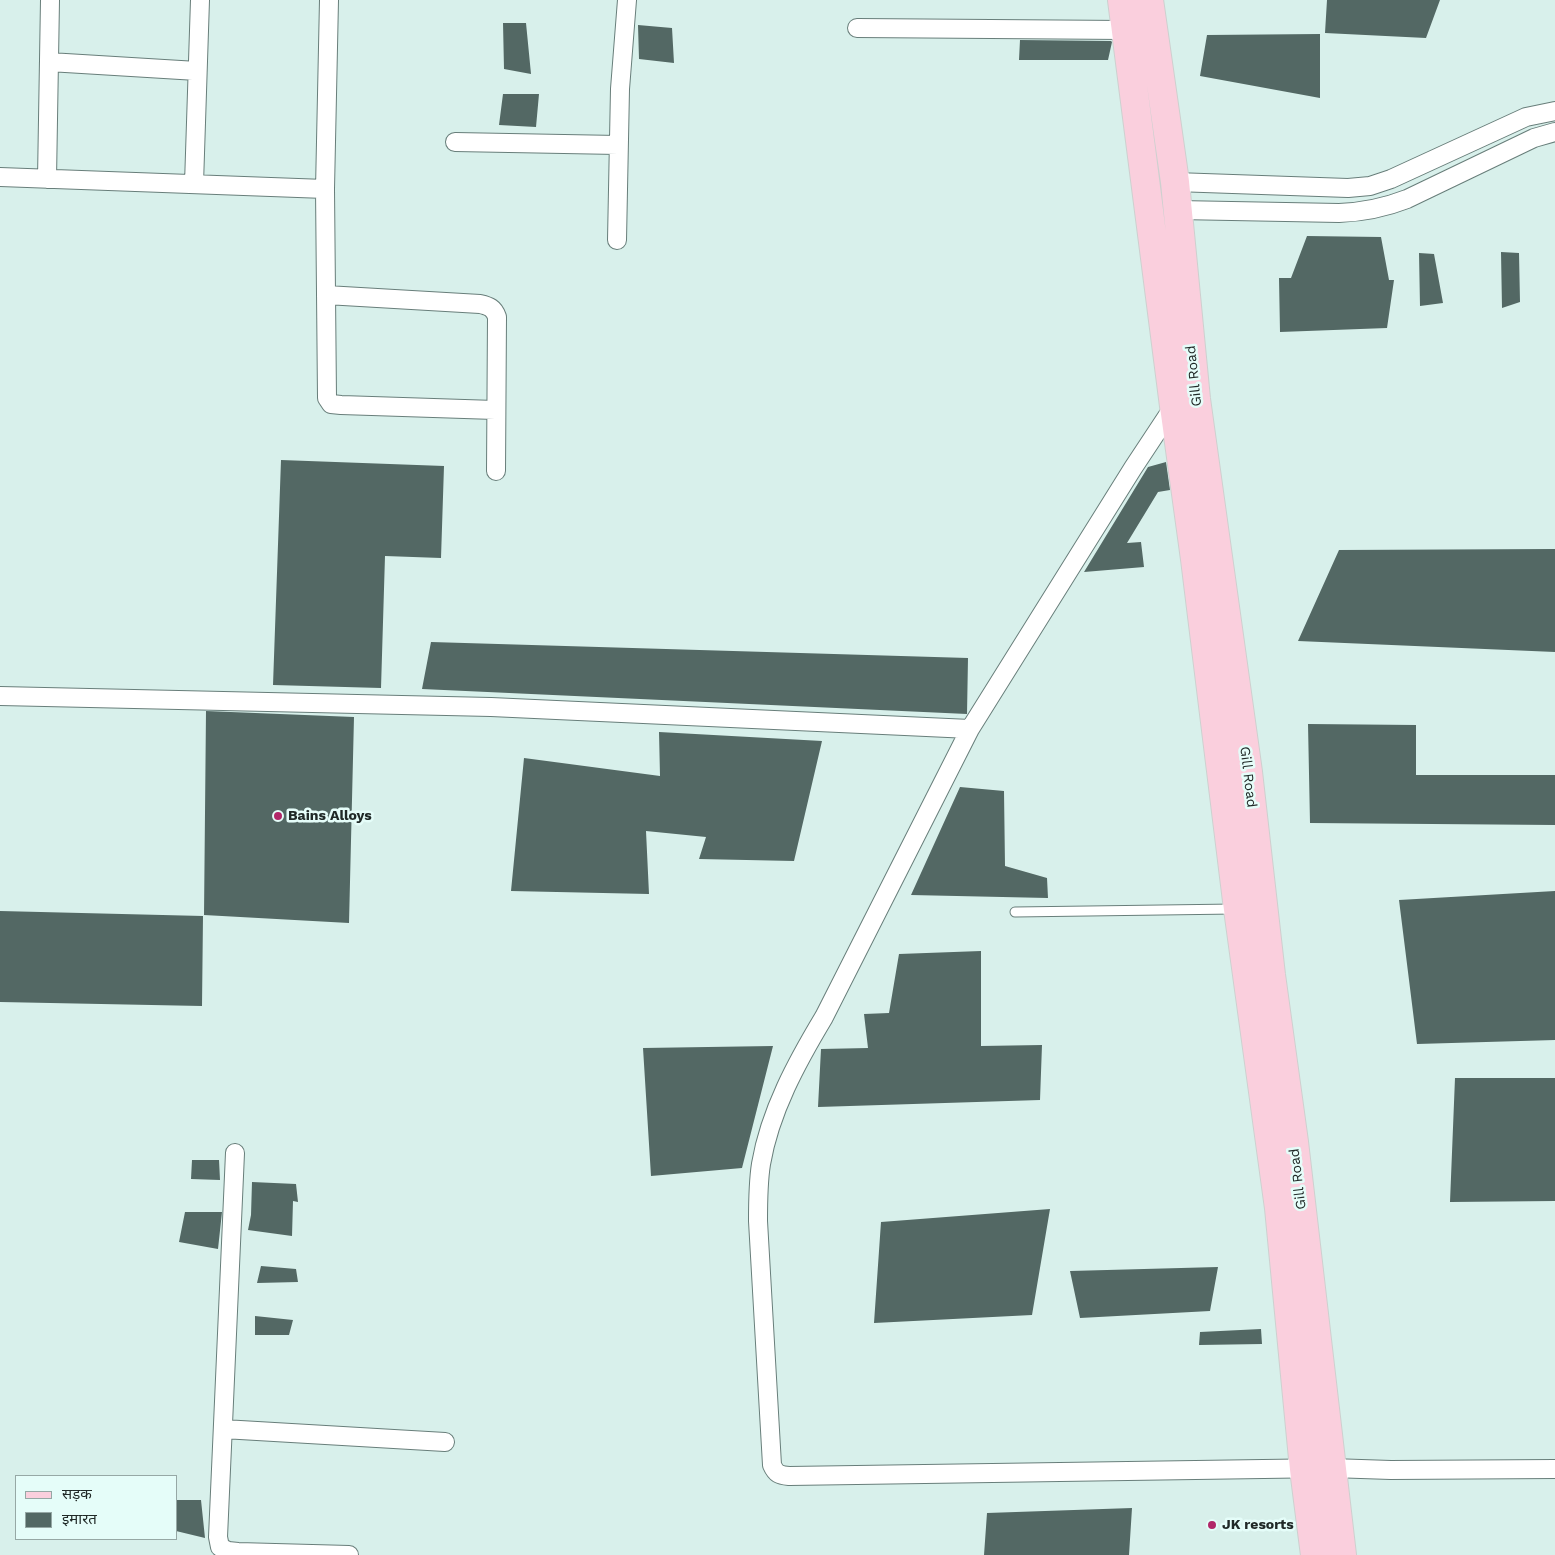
<!DOCTYPE html>
<html>
<head>
<meta charset="utf-8">
<style>
	body { margin:0 }
	#map { position:relative; width:1555px; height:1555px; overflow:hidden; background:#d8f0eb; font-family:"Work Sans","Noto Sans Devanagari",sans-serif }
	canvas { display:block }
	.legend { position:absolute; left:15px; top:1475px; width:162px; height:65px; box-sizing:border-box; background:#e5fdf9; border:1px solid #96a8a5; margin:0; padding:6px 9px; list-style:none; font-size:15px; color:#202927 }
	.legend li { display:flex; align-items:center; gap:10px; height:25px }
	.legend b { width:25px; border:1px solid #96a8a5 }
</style>
</head>
<body>
<div id="map">
<canvas width="1555" height="1555"></canvas>
<ul class="legend">
<li><b style="height:6px;background:#facfdd"></b>सड़क</li>
<li><b style="height:14px;background:#536864"></b>इमारत</li>
</ul>
</div>
<script>
const ctx = document.querySelector('canvas').getContext('2d');
ctx.lineJoin = 'round';
function paint(path, color) { ctx.fillStyle = color; ctx.fill(path, 'evenodd'); }
function stroke(path, color, width, dash) { ctx.strokeStyle = color; ctx.lineWidth = width; ctx.lineCap = dash ? 'butt' : 'round'; ctx.setLineDash(dash || []); ctx.stroke(path); }
function label(font, color, halo, rows, align = 'center') {
  ctx.font = font + ' "Work Sans",sans-serif'; ctx.lineWidth = 5; ctx.setLineDash([]); ctx.textBaseline = 'middle'; ctx.strokeStyle = halo; ctx.fillStyle = color; for (const [text, x, y, turn = 0] of rows) {
    ctx.save(); ctx.translate(x, y); ctx.rotate((+turn || 0) * Math.PI / 180); ctx.textAlign = isNaN(turn) ? turn : align; if (halo) ctx.strokeText(text, 0, 0); ctx.fillText(text, 0, 0); ctx.restore();
  }
}
const building = new Path2D(`
	M 1327,0 L 1440,0 L 1426,38 L 1325,33 Z
	M 503,23 L 526,23 L 531,74 L 504,69 Z
	M 638,25 L 672,28 L 674,63 L 639,59 Z
	M 1320,34 L 1320,98 L 1200,76 L 1207,35 Z
	M 1020,40 L 1111,41 L 1112,42 L 1108,60 L 1019,60 Z
	M 503,94 L 539,94 L 536,127 L 499,125 Z
	M 1307,236 L 1381,237 L 1389,280 L 1394,280 L 1387,328 L 1280,332 L 1279,278 L 1291,278 Z
	M 1501,252 L 1519,253 L 1520,302 L 1502,308 Z
	M 1419,253 L 1434,254 L 1443,303 L 1420,306 Z
	M 281,460 L 444,466 L 441,558 L 385,556 L 381,688 L 273,685 Z
	M 1166,462 L 1170,490 L 1158,492 L 1127,543 L 1141,542 L 1144,567 L 1084,572 L 1148,467 Z
	M 1555,549 L 1555,652 L 1298,641 L 1339,550 Z
	M 431,642 L 968,658 L 967,714 L 422,689 Z
	M 206,711 L 354,717 L 349,923 L 204,915 Z
	M 1308,724 L 1416,725 L 1416,775 L 1555,775 L 1555,825 L 1310,823 Z
	M 659,732 L 822,741 L 794,861 L 699,859 L 706,837 L 646,831 L 649,894 L 511,891 L 524,758 L 660,776 Z
	M 960,787 L 1004,791 L 1005,866 L 1047,878 L 1048,898 L 911,895 Z
	M 1555,891 L 1555,1040 L 1417,1044 L 1399,900 Z
	M 0,911 L 203,916 L 202,1006 L 0,1002 Z
	M 981,951 L 981,1046 L 1042,1045 L 1040,1100 L 818,1107 L 821,1049 L 868,1048 L 864,1014 L 889,1013 L 899,954 Z
	M 773,1046 L 742,1168 L 651,1176 L 643,1048 Z
	M 1455,1078 L 1555,1078 L 1555,1201 L 1450,1202 Z
	M 192,1160 L 219,1160 L 220,1180 L 191,1179 Z
	M 252,1182 L 296,1184 L 298,1202 L 293,1201 L 292,1236 L 248,1230 L 251,1215 Z
	M 1050,1209 L 1032,1315 L 874,1323 L 881,1222 Z
	M 185,1212 L 222,1212 L 218,1249 L 179,1242 Z
	M 261,1266 L 296,1269 L 298,1282 L 257,1283 Z
	M 1218,1267 L 1210,1311 L 1080,1318 L 1070,1271 Z
	M 255,1316 L 293,1320 L 289,1335 L 255,1335 Z
	M 1261,1329 L 1262,1344 L 1199,1345 L 1200,1332 Z
	M 176,1500 L 201,1500 L 205,1538 L 176,1531 Z
	M 1132,1508 L 1129,1555 L 984,1555 L 987,1513 Z`);
const service = new Path2D(`
	M 1015,912 L 1235,909`);
const minor = new Path2D(`
	M 329,0 L 325,189 L 327,398 L 331,404 L 341,405 L 495,410
	M 857,28 L 1125,30
	M 49,62 L 197,71
	M 455,142 L 618,145
	M 0,177 L 325,189
	M 47,179 L 50,0
	M 1175,182 L 1348,188 L 1370,186 L 1391,179 L 1526,117 L 1555,111
	M 194,184 L 200,0
	M 1178,210 L 1339,213 C 1364,212 1384,208 1407,199 L 1534,138 L 1555,132
	M 617,240 L 620,89 L 627,0
	M 326,295 L 480,304 C 489,306 494,308 497,317 L 496,471
	M 0,696 L 491,707 L 970,729 L 824,1017 C 797,1062 770,1111 761,1164 C 758,1183 758,1202 758,1221 L 772,1465 C 776,1474 779,1475 789,1476 L 1331,1468 L 1391,1470 L 1555,1469
	M 970,729 L 1133,468 L 1174,406
	M 235,1153 L 218,1537 L 220,1547 L 228,1551 L 238,1552 L 349,1555
	M 223,1429 L 445,1442`);
const primary = new Path2D(`
	M 1122,0 L 1174,406 L 1195,559 L 1238,909 L 1279,1208 L 1304,1469 L 1315,1555
	M 1149,0 L 1175,182 L 1196,399 L 1248,772 L 1271,975 L 1294,1142 L 1342,1555`);
const markers = [
	[278,816,5,"#b12768"],
	[1212,1525,5,"#b12768"]
];
const streetNames = [
	["Gill Road",1194,376,-96],
	["Gill Road",1248,777,83],
	["Gill Road",1298,1179,-97]
];
const poiNames = [
	["Bains Alloys",288,816],
	["JK resorts",1222,1525]
];
paint(building, '#536864');
stroke(service, '#687e7a', 11);
stroke(minor, '#687e7a', 20);
stroke(primary, '#ced0cf', 30);
stroke(service, '#fff', 9);
stroke(minor, '#fff', 18);
stroke(primary, '#facfdd', 28);
for (const [x, y, r, color] of markers) { const dot = new Path2D(); dot.arc(x, y, r, 0, 2 * Math.PI); ctx.fillStyle = color; ctx.fill(dot); stroke(dot, '#e5fdf9', 2); }
label('14px', '#202927', '#e5fdf9', streetNames);
label('bold 14px', '#202927', '#e5fdf9', poiNames, 'left');
</script>
</body>
</html>
